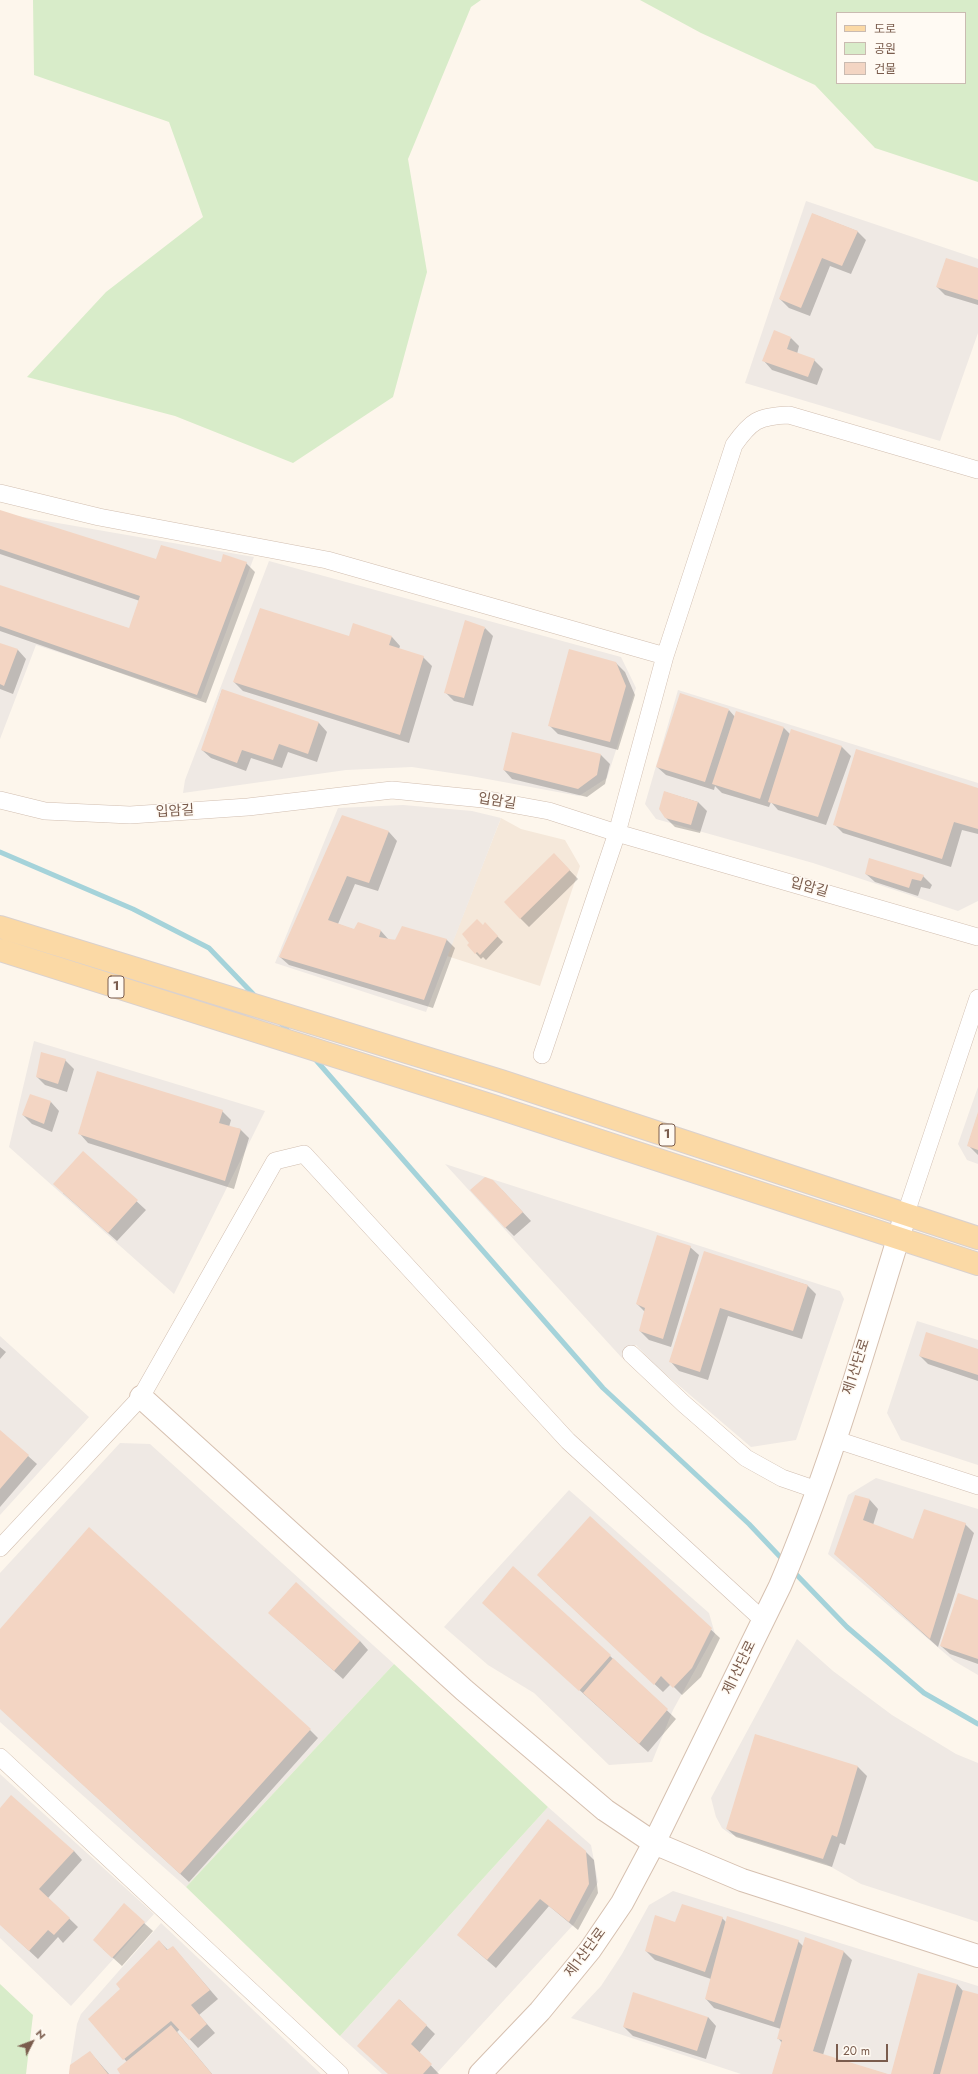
<!DOCTYPE html>
<html>
<head>
<meta charset="utf-8">
<style>
	body { margin:0 }
	#map { position:relative; width:978px; height:2074px; overflow:hidden; background:#fdf6ec; font-family:Jost,"Noto Sans KR",sans-serif }
	canvas { display:block }
	.legend { position:absolute; left:836px; top:12px; width:130px; height:72px; box-sizing:border-box; background:#fffaf3; border:1px solid #cabbb1; margin:0; padding:5px 7px; list-style:none; font-size:12px; color:#7a5c4d }
	.legend li { display:flex; align-items:center; gap:8px; height:20px }
	.legend b { width:20px; border:1px solid #cabbb1 }
	.north { position:absolute; left:12px; top:2022px; width:40px; height:40px; -webkit-text-stroke:3px #fffaf3; paint-order:stroke; rotate:48deg; font-size:11px; font-weight:700; line-height:16px; text-align:center; color:#7a5c4d }
	.north::after { content:''; display:block; margin:auto; width:14px; height:18px; background:#7a5c4d; clip-path:polygon(50% 0,100% 100%,50% 72%,0 100%) }
	.scale { position:absolute; left:836px; top:2044px; width:52px; height:18px; box-sizing:border-box; border:2px solid #7a5c4d; border-top:0; padding-left:5px; font-size:12px; line-height:14px; white-space:nowrap; color:#7a5c4d; -webkit-text-stroke:3px #fffaf3; paint-order:stroke }
</style>
</head>
<body>
<div id="map">
<canvas width="978" height="2074"></canvas>
<ul class="legend">
<li><b style="height:5px;background:#fbd9a5"></b>도로</li>
<li><b style="height:11px;background:#d8ecc9"></b>공원</li>
<li><b style="height:11px;background:#f3d5c3"></b>건물</li>
</ul>
<div class="north">N</div>
<div class="scale">20 m</div>
</div>
<script>
const ctx = document.querySelector('canvas').getContext('2d');
ctx.lineJoin = 'round';
function paint(path, color) { ctx.fillStyle = color; ctx.fill(path, 'evenodd'); }
function stroke(path, color, width, dash) { ctx.strokeStyle = color; ctx.lineWidth = width; ctx.lineCap = dash ? 'butt' : 'round'; ctx.setLineDash(dash || []); ctx.stroke(path); }
function label(font, color, halo, rows, align = 'center') {
  ctx.font = font + ' Jost,"Noto Sans KR",sans-serif'; ctx.lineWidth = 3; ctx.setLineDash([]); ctx.textBaseline = 'middle'; ctx.strokeStyle = halo; ctx.fillStyle = color; for (const [text, x, y, turn = 0] of rows) {
    ctx.save(); ctx.translate(x, y); ctx.rotate((+turn || 0) * Math.PI / 180); ctx.textAlign = isNaN(turn) ? turn : align; if (halo) ctx.strokeText(text, 0, 0); ctx.fillText(text, 0, 0); ctx.restore();
  }
}
const residential = new Path2D(`
	M 501,818 L 521,829 L 565,840 L 580,866 L 540,986 L 447,956 Z`);
const industrial = new Path2D(`
	M 806,201 L 978,259 L 978,333 L 940,441 L 745,383 Z
	M 0,513 L 254,557 L 201,699 L 36,645 L 0,739 Z
	M 269,561 L 621,657 L 636,688 L 607,778 L 579,796 L 471,776 L 412,767 L 346,770 L 183,793 L 185,780 Z
	M 678,690 L 978,783 L 978,901 L 958,911 L 813,863 L 656,819 L 645,804 Z
	M 403,805 L 472,811 L 501,818 L 426,1012 L 275,963 L 338,808 Z
	M 34,1041 L 265,1111 L 174,1294 L 9,1147 Z
	M 978,1087 L 978,1164 L 967,1160 L 958,1144 Z
	M 445,1164 L 840,1291 L 844,1299 L 796,1440 L 751,1447 L 656,1366 L 636,1345 L 622,1358 Z
	M 917,1321 L 978,1340 L 978,1465 L 901,1440 L 887,1413 Z
	M 0,1336 L 89,1417 L 0,1515 Z
	M 120,1443 L 150,1444 L 394,1664 L 186,1887 L 0,1722 L 0,1573 Z
	M 876,1478 L 978,1509 L 978,1675 L 954,1661 L 828,1554 L 848,1495 Z
	M 569,1490 L 709,1613 L 715,1634 L 673,1710 L 652,1762 L 609,1765 L 534,1693 L 488,1665 L 444,1627 Z
	M 797,1639 L 833,1671 L 892,1715 L 956,1754 L 978,1763 L 978,1922 L 861,1884 L 826,1864 L 730,1834 L 722,1828 L 716,1817 L 711,1798 Z
	M 0,1774 L 154,1914 L 71,2006 L 0,1938 Z
	M 548,1807 L 591,1845 L 598,1882 L 574,1924 L 436,2074 L 382,2074 L 340,2036 Z
	M 673,1891 L 978,1986 L 978,2074 L 741,2074 L 571,2018 L 601,1986 L 622,1954 L 649,1905 Z
	M 161,1923 L 321,2074 L 69,2074 L 77,2024 L 81,2014 Z`);
const green = new Path2D(`
	M 33,0 L 481,0 L 471,7 L 408,159 L 427,272 L 393,397 L 293,463 L 175,416 L 27,377 L 106,292 L 203,217 L 169,122 L 34,75 Z
	M 640,0 L 978,0 L 978,182 L 875,148 L 815,85 L 701,33 ZM 837,13 L 965,13 L 965,83 L 837,83 Z
	M 394,1664 L 548,1807 L 340,2036 L 186,1887 Z
	M 0,1984 L 33,2015 L 26,2074 L 0,2074 Z`);
const shadow = new Path2D(`
	M 813,214 L 857,231 L 866,240 L 851,274 L 830,266 L 810,316 L 789,308 L 780,299 Z
	M 978,269 L 978,305 L 945,295 L 937,287 Z
	M 791,338 L 799,346 L 797,354 L 814,360 L 823,369 L 817,385 L 772,370 L 764,361 Z
	M 0,513 L 157,560 L 246,563 L 255,572 L 206,703 L 0,631 L 0,586 L 130,629 L 140,601 L 0,554 Z
	M 485,628 L 493,636 L 473,706 L 454,701 L 445,692 Z
	M 350,637 L 392,637 L 400,646 L 399,649 L 423,657 L 432,666 L 409,743 L 243,691 L 234,682 Z
	M 0,644 L 18,650 L 26,659 L 13,694 L 0,689 Z
	M 616,663 L 625,672 L 635,695 L 618,750 L 558,734 L 549,725 Z
	M 222,690 L 319,723 L 327,732 L 317,762 L 288,752 L 282,768 L 251,758 L 246,771 L 211,758 L 202,750 Z
	M 729,710 L 735,717 L 784,728 L 791,735 L 792,731 L 842,747 L 851,756 L 826,825 L 778,810 L 771,802 L 769,807 L 722,793 L 715,786 L 714,790 L 666,775 L 657,767 Z
	M 513,733 L 601,755 L 610,764 L 605,784 L 587,797 L 512,779 L 504,770 Z
	M 978,789 L 978,834 L 962,830 L 951,867 L 843,833 L 834,824 Z
	M 665,792 L 698,802 L 707,811 L 700,833 L 675,827 L 666,818 Z
	M 343,817 L 389,832 L 397,841 L 378,891 L 355,884 L 338,924 L 355,930 L 358,923 L 381,931 L 389,940 L 446,939 L 455,948 L 433,1008 L 289,965 L 280,957 Z
	M 554,854 L 578,879 L 529,927 L 520,918 Z
	M 866,874 L 923,876 L 932,885 L 930,889 L 921,887 L 918,896 L 875,882 Z
	M 485,924 L 503,942 L 486,960 L 483,957 L 481,959 L 468,945 Z
	M 65,1060 L 74,1069 L 67,1092 L 45,1085 L 37,1077 Z
	M 51,1102 L 59,1111 L 52,1132 L 32,1124 L 23,1115 Z
	M 222,1111 L 231,1120 L 229,1127 L 240,1129 L 249,1138 L 234,1189 L 88,1143 L 80,1134 Z
	M 978,1114 L 978,1155 L 968,1145 Z
	M 83,1152 L 146,1210 L 117,1241 L 63,1193 Z
	M 502,1190 L 531,1221 L 514,1236 L 505,1227 Z
	M 690,1247 L 699,1255 L 671,1347 L 649,1340 L 640,1331 L 645,1312 L 637,1304 Z
	M 705,1253 L 807,1285 L 816,1294 L 802,1339 L 728,1316 L 708,1380 L 679,1371 L 671,1362 Z
	M 0,1347 L 6,1352 L 0,1359 Z
	M 978,1350 L 978,1381 L 928,1364 L 920,1356 Z
	M 0,1431 L 37,1464 L 0,1507 Z
	M 856,1496 L 870,1500 L 878,1509 L 873,1525 L 914,1541 L 965,1524 L 974,1533 L 938,1647 L 835,1554 Z
	M 590,1518 L 720,1638 L 701,1677 L 682,1695 L 671,1684 L 663,1692 L 547,1584 Z
	M 978,1601 L 978,1664 L 950,1654 L 941,1646 Z
	M 492,1611 L 610,1656 L 676,1719 L 648,1752 Z
	M 278,1621 L 360,1641 L 368,1650 L 343,1679 Z
	M 0,1630 L 310,1730 L 318,1738 L 189,1882 L 0,1708 Z
	M 756,1735 L 858,1767 L 867,1776 L 845,1845 L 840,1843 L 832,1867 L 736,1837 L 727,1829 Z
	M 0,1809 L 74,1851 L 82,1860 L 48,1898 L 78,1927 L 63,1943 L 58,1937 L 38,1959 L 0,1924 Z
	M 585,1851 L 594,1860 L 598,1893 L 578,1930 L 549,1906 L 496,1968 L 467,1943 Z
	M 722,1918 L 726,1922 L 798,1941 L 803,1946 L 843,1951 L 852,1960 L 823,2055 L 886,2074 L 773,2074 L 782,2043 L 778,2038 L 781,2029 L 714,2008 L 706,1999 L 711,1979 L 655,1960 L 646,1951 L 676,1924 Z
	M 144,1923 L 153,1931 L 122,1966 L 103,1949 Z
	M 159,1941 L 168,1950 L 173,1947 L 218,1999 L 199,2015 L 215,2033 L 198,2048 L 180,2029 L 177,2032 L 212,2074 L 122,2074 L 127,2062 L 89,2019 L 122,1989 Z
	M 957,1984 L 963,1991 L 978,1995 L 978,2074 L 892,2074 Z
	M 400,2000 L 435,2034 L 419,2053 L 439,2074 L 388,2074 Z
	M 708,2017 L 716,2026 L 706,2059 L 633,2036 L 624,2027 Z
	M 90,2052 L 109,2074 L 70,2074 Z`);
const stream = new Path2D(`
	M 0,852 L 133,909 L 209,948 L 257,998
	M 279,1021 L 291,1034
	M 315,1059 L 603,1388 L 749,1524 L 784,1561
	M 792,1570 L 847,1627 L 924,1693 L 978,1724`);
const building = new Path2D(`
	M 812,213 L 858,231 L 842,266 L 822,258 L 801,308 L 779,299 Z
	M 946,258 L 978,268 L 978,300 L 936,287 Z
	M 774,330 L 791,337 L 787,349 L 815,359 L 808,377 L 762,361 Z
	M 0,510 L 156,559 L 161,545 L 221,562 L 223,554 L 247,562 L 197,695 L 0,626 L 0,585 L 129,628 L 140,596 L 0,549 Z
	M 260,608 L 349,636 L 353,623 L 392,636 L 389,645 L 424,656 L 400,735 L 233,682 Z
	M 465,620 L 485,627 L 464,698 L 444,693 Z
	M 0,643 L 18,649 L 4,686 L 0,684 Z
	M 569,649 L 616,662 L 626,686 L 610,742 L 548,726 Z
	M 222,689 L 319,722 L 308,754 L 279,744 L 273,760 L 242,750 L 237,763 L 201,750 Z
	M 680,693 L 729,709 L 705,782 L 656,767 Z
	M 736,711 L 784,727 L 760,799 L 712,784 Z
	M 791,729 L 842,746 L 818,817 L 768,802 Z
	M 512,732 L 601,754 L 597,775 L 578,789 L 503,770 Z
	M 856,749 L 978,788 L 978,829 L 954,822 L 942,859 L 833,825 Z
	M 664,791 L 698,802 L 691,825 L 665,818 L 659,809 Z
	M 342,815 L 389,831 L 369,883 L 347,876 L 328,920 L 354,929 L 358,922 L 381,930 L 379,937 L 395,940 L 402,926 L 447,939 L 424,1000 L 279,957 Z
	M 554,853 L 570,870 L 520,919 L 504,902 Z
	M 869,858 L 924,875 L 921,881 L 912,879 L 909,888 L 865,874 Z
	M 477,919 L 483,925 L 485,922 L 498,936 L 480,955 L 477,952 L 475,954 L 467,945 L 469,943 L 462,934 Z
	M 41,1052 L 66,1059 L 58,1084 L 36,1077 Z
	M 97,1071 L 223,1110 L 219,1123 L 241,1129 L 225,1181 L 78,1134 Z
	M 30,1094 L 51,1101 L 44,1124 L 22,1115 Z
	M 978,1112 L 978,1150 L 967,1146 Z
	M 83,1151 L 138,1200 L 108,1233 L 53,1184 Z
	M 485,1177 L 493,1180 L 523,1212 L 505,1228 L 470,1190 Z
	M 657,1235 L 691,1246 L 663,1339 L 639,1331 L 645,1308 L 636,1304 Z
	M 704,1251 L 808,1285 L 793,1331 L 720,1308 L 700,1372 L 669,1362 Z
	M 926,1332 L 978,1349 L 978,1375 L 919,1356 Z
	M 0,1430 L 29,1455 L 0,1489 Z
	M 855,1495 L 870,1499 L 863,1520 L 913,1539 L 924,1509 L 966,1523 L 930,1639 L 834,1554 Z
	M 590,1516 L 712,1628 L 692,1668 L 673,1688 L 661,1676 L 654,1685 L 537,1575 Z
	M 89,1527 L 311,1729 L 180,1874 L 0,1709 L 0,1629 Z
	M 513,1566 L 611,1655 L 579,1691 L 482,1603 Z
	M 296,1582 L 360,1641 L 334,1671 L 268,1613 Z
	M 958,1593 L 978,1600 L 978,1659 L 940,1646 Z
	M 613,1658 L 668,1709 L 639,1744 L 583,1693 Z
	M 755,1734 L 858,1766 L 837,1837 L 832,1835 L 823,1859 L 726,1829 Z
	M 11,1795 L 74,1851 L 39,1889 L 70,1918 L 54,1935 L 48,1930 L 29,1951 L 0,1925 L 0,1808 Z
	M 548,1819 L 586,1851 L 589,1884 L 569,1922 L 540,1899 L 487,1960 L 457,1935 Z
	M 124,1903 L 145,1922 L 112,1958 L 93,1940 Z
	M 682,1904 L 723,1917 L 705,1972 L 645,1951 L 655,1915 L 675,1922 Z
	M 727,1916 L 799,1940 L 774,2022 L 705,1999 Z
	M 805,1937 L 844,1951 L 813,2051 L 888,2074 L 772,2074 L 782,2040 L 777,2039 Z
	M 159,1940 L 167,1950 L 173,1946 L 210,1990 L 191,2005 L 207,2024 L 189,2040 L 171,2021 L 123,2060 L 88,2019 L 120,1989 L 116,1984 Z
	M 918,1973 L 957,1984 L 933,2074 L 891,2074 Z
	M 963,1990 L 978,1994 L 978,2074 L 940,2074 Z
	M 633,1992 L 708,2017 L 697,2051 L 623,2027 Z
	M 399,1999 L 427,2025 L 411,2044 L 432,2064 L 423,2074 L 388,2074 L 357,2046 Z
	M 171,2025 L 212,2074 L 120,2074 L 117,2069 Z
	M 90,2051 L 108,2074 L 69,2074 L 70,2065 Z`);
const street = new Path2D(`
	M 0,493 L 99,517 L 327,560 L 665,656
	M 0,800 L 45,811 L 130,815 L 248,807 L 392,790 L 483,799 L 549,811 L 617,833 L 978,937
	M 542,1055 L 617,833 L 665,656 L 734,445 C 751,421 758,416 789,415 L 978,470
	M 906,1213 L 978,998
	M 631,1354 L 684,1404 L 746,1458 L 782,1478 L 817,1490
	M 834,1439 L 978,1486
	M 0,1548 L 141,1397 L 275,1161 L 304,1154 L 568,1441 L 763,1620
	M 0,1757 L 340,2074`);
const secondary = new Path2D(`
	M 141,1397 L 464,1690 L 605,1810 L 654,1843 L 742,1880 L 978,1956
	M 480,2074 L 540,2011 L 590,1950 L 622,1903 L 654,1843 L 780,1586 C 832,1465 867,1338 906,1213`);
const primary = new Path2D(`
	M 0,927 L 501,1081 L 978,1238
	M 0,950 L 493,1106 L 978,1264`);
const shields = [
	[116,987,16],
	[667,1135,16]
];
const shieldNames = [
	["1",116,987],
	["1",667,1135]
];
const streetNames = [
	["입암길",497,802,9],
	["입암길",175,812,-3],
	["입암길",809,888,16],
	["제1산단로",857,1367,-72],
	["제1산단로",740,1668,-64],
	["제1산단로",586,1953,-53]
];
paint(residential, '#f5e8da');
paint(industrial, '#efe9e4');
paint(green, '#d8ecc9');
paint(shadow, '#0003');
stroke(stream, '#a5d3da', 5);
paint(building, '#f3d5c3');
stroke(street, '#d1beb0', 18);
stroke(secondary, '#d6c0b0', 24);
stroke(primary, '#dad1cd', 24);
stroke(street, '#fff', 17);
stroke(secondary, '#fff', 22);
stroke(primary, '#fbd9a5', 22);
for (const [x, y, w] of shields) { const box = new Path2D(); box.roundRect(x - w / 2, y - 11, w, 22, 3); ctx.fillStyle = '#fffaf3'; ctx.fill(box); stroke(box, '#7a5c4d', 1); }
label('bold 13px', '#7a5c4d', null, shieldNames);
label('14px', '#7a5c4d', '#fffaf3', streetNames);
</script>
</body>
</html>
